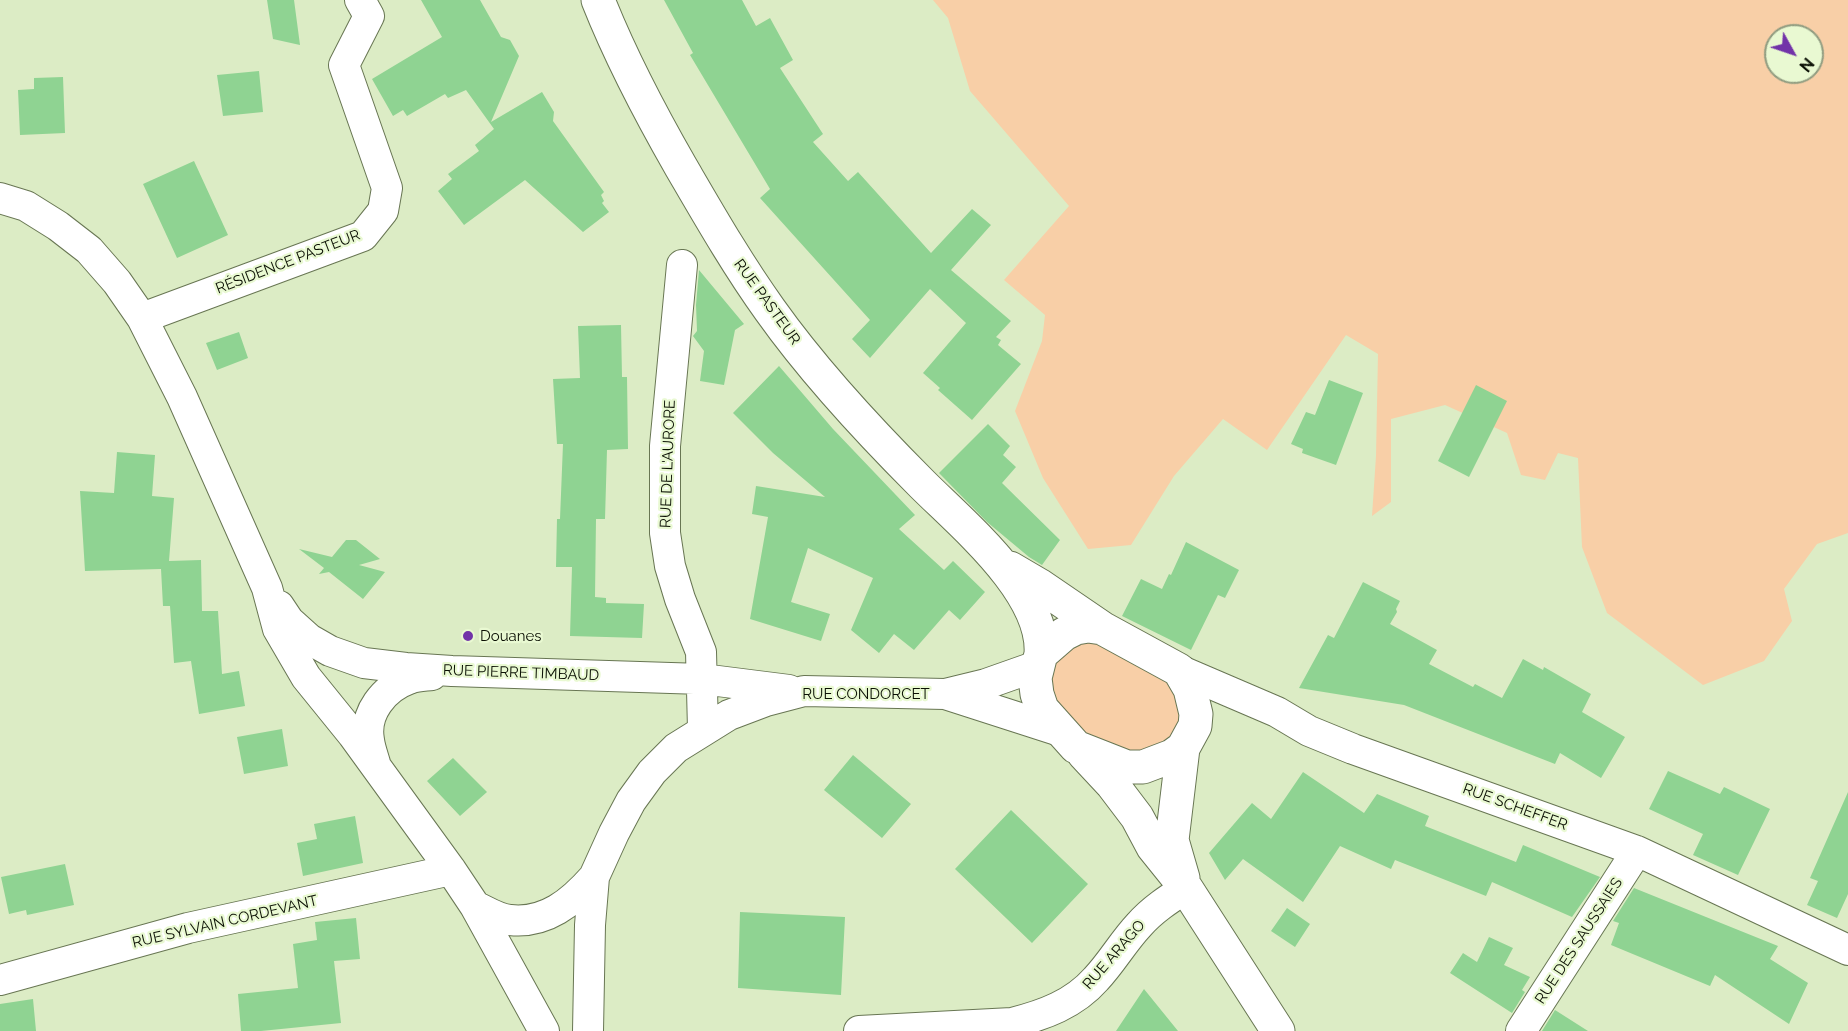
<!DOCTYPE html>
<html>
<head>
<meta charset="utf-8">
<style>
	body { margin:0 }
	#map { position:relative; width:1848px; height:1031px; overflow:hidden; background:#dcecc5; font-family:Raleway,sans-serif }
	canvas { display:block }
	.north { position:absolute; left:1764px; top:24px; width:60px; height:60px; box-sizing:border-box; background:#e9f9d2; border:2px solid #909c80; border-radius:50%; rotate:130deg; font-size:16px; font-weight:700; line-height:24px; text-align:center; color:#0b1004 }
	.north::after { content:''; display:block; margin:auto; width:21px; height:27px; background:#7233a8; clip-path:polygon(50% 0,100% 100%,50% 72%,0 100%) }
</style>
</head>
<body>
<div id="map">
<canvas width="1848" height="1031"></canvas>
<div class="north">N</div>
</div>
<script>
const ctx = document.querySelector('canvas').getContext('2d');
ctx.lineJoin = 'round';
function paint(path, color) { ctx.fillStyle = color; ctx.fill(path, 'evenodd'); }
function stroke(path, color, width, dash) { ctx.strokeStyle = color; ctx.lineWidth = width; ctx.lineCap = dash ? 'butt' : 'round'; ctx.setLineDash(dash || []); ctx.stroke(path); }
function label(font, color, halo, rows, align = 'center') {
  ctx.font = font + ' Raleway,sans-serif'; ctx.lineWidth = 4.5; ctx.setLineDash([]); ctx.textBaseline = 'middle'; ctx.strokeStyle = halo; ctx.fillStyle = color; for (const [text, x, y, turn = 0] of rows) {
    ctx.save(); ctx.translate(x, y); ctx.rotate((+turn || 0) * Math.PI / 180); ctx.textAlign = isNaN(turn) ? turn : align; if (halo) ctx.strokeText(text, 0, 0); ctx.fillText(text, 0, 0); ctx.restore();
  }
}
const green = new Path2D(`
	M 933,0 L 1848,0 L 1848,533 L 1817,544 L 1784,589 L 1792,621 L 1764,661 L 1703,685 L 1607,613 L 1582,547 L 1578,458 L 1558,453 L 1545,480 L 1521,475 L 1507,433 L 1445,405 L 1391,419 L 1391,502 L 1372,516 L 1376,456 L 1378,354 L 1346,335 L 1267,450 L 1223,419 L 1174,476 L 1131,545 L 1088,549 L 1043,478 L 1015,411 L 1042,341 L 1045,315 L 1004,280 L 1069,206 L 970,91 L 948,18 ZM 1776,36 L 1812,36 L 1812,72 L 1776,72 Z
	M 1090,640 L 1175,685 L 1179,702 L 1179,719 L 1169,741 L 1147,754 L 1112,750 L 1079,729 L 1052,703 L 1051,662 L 1059,650 Z`);
const building = new Path2D(`
	M 267,0 L 294,0 L 300,45 L 273,39 Z
	M 421,0 L 480,0 L 501,37 L 510,40 L 519,56 L 491,122 L 542,92 L 554,112 L 553,121 L 604,192 L 601,195 L 604,201 L 602,203 L 609,212 L 583,232 L 525,180 L 464,225 L 438,191 L 452,179 L 448,174 L 479,151 L 475,145 L 494,129 L 466,90 L 448,98 L 445,94 L 407,116 L 403,110 L 393,116 L 372,79 L 442,37 Z
	M 664,0 L 742,0 L 756,26 L 770,18 L 793,60 L 780,68 L 823,134 L 813,142 L 848,181 L 858,172 L 931,253 L 972,209 L 991,225 L 951,270 L 1011,321 L 996,337 L 1001,340 L 998,345 L 1021,364 L 972,420 L 938,390 L 940,388 L 923,373 L 966,323 L 930,289 L 870,358 L 852,339 L 870,320 L 760,198 L 770,189 L 690,55 L 693,53 Z
	M 259,71 L 263,112 L 223,116 L 217,75 Z
	M 63,77 L 65,133 L 20,135 L 18,90 L 34,89 L 34,78 Z
	M 194,161 L 228,235 L 177,258 L 143,184 Z
	M 699,270 L 744,324 L 735,330 L 724,385 L 700,381 L 704,351 L 693,336 L 697,331 L 696,305 Z
	M 621,325 L 622,377 L 627,377 L 628,449 L 607,450 L 605,519 L 596,519 L 595,597 L 606,598 L 606,603 L 644,604 L 642,638 L 570,636 L 572,567 L 556,567 L 557,519 L 560,519 L 563,444 L 557,444 L 553,379 L 580,378 L 578,326 Z
	M 239,332 L 248,358 L 217,370 L 206,343 Z
	M 779,366 L 833,429 L 915,515 L 899,529 L 944,570 L 953,561 L 985,592 L 960,620 L 949,610 L 914,650 L 894,634 L 879,653 L 851,630 L 873,578 L 808,548 L 791,602 L 830,614 L 821,641 L 750,619 L 768,517 L 752,514 L 756,486 L 825,497 L 773,453 L 733,413 Z
	M 1329,380 L 1363,393 L 1336,465 L 1302,453 L 1303,449 L 1291,444 L 1306,412 L 1315,415 Z
	M 1476,385 L 1507,401 L 1469,477 L 1438,461 Z
	M 988,424 L 1010,446 L 1003,455 L 1016,467 L 1002,483 L 1060,540 L 1042,565 L 1029,557 L 987,522 L 939,473 Z
	M 117,452 L 155,455 L 152,496 L 174,498 L 169,561 L 201,560 L 202,611 L 218,611 L 222,674 L 239,671 L 245,706 L 199,714 L 191,661 L 174,663 L 170,606 L 163,606 L 161,569 L 85,571 L 80,491 L 114,493 Z
	M 346,540 L 356,540 L 380,559 L 359,565 L 385,572 L 363,599 L 329,572 L 319,574 L 324,568 L 299,549 L 332,557 Z
	M 1186,542 L 1239,570 L 1225,598 L 1218,595 L 1191,650 L 1122,616 L 1141,579 L 1162,589 L 1169,574 L 1171,575 Z
	M 1363,582 L 1400,601 L 1396,609 L 1397,612 L 1390,624 L 1437,650 L 1429,664 L 1473,687 L 1475,684 L 1502,698 L 1523,659 L 1543,670 L 1544,667 L 1591,694 L 1582,712 L 1625,737 L 1601,778 L 1560,753 L 1555,764 L 1404,705 L 1299,688 L 1328,635 L 1334,638 Z
	M 282,729 L 288,766 L 244,774 L 237,737 Z
	M 853,755 L 911,804 L 882,838 L 824,790 Z
	M 453,758 L 487,792 L 460,816 L 427,781 Z
	M 1668,771 L 1720,794 L 1724,787 L 1770,809 L 1738,875 L 1693,855 L 1703,834 L 1649,809 Z
	M 1303,772 L 1364,813 L 1377,794 L 1429,816 L 1425,826 L 1516,862 L 1523,845 L 1600,877 L 1572,917 L 1492,882 L 1486,896 L 1395,860 L 1391,869 L 1340,846 L 1303,902 L 1243,859 L 1225,880 L 1209,853 L 1252,803 L 1271,819 Z
	M 1848,792 L 1848,894 L 1837,918 L 1807,905 L 1818,881 L 1810,878 Z
	M 1011,810 L 1088,884 L 1032,943 L 955,869 Z
	M 355,816 L 363,863 L 303,876 L 297,843 L 317,839 L 314,824 Z
	M 65,864 L 74,905 L 27,915 L 26,910 L 9,914 L 1,877 Z
	M 1634,888 L 1778,946 L 1770,959 L 1808,983 L 1789,1024 L 1715,975 L 1710,986 L 1611,945 L 1619,923 L 1613,921 Z
	M 1287,908 L 1310,924 L 1295,947 L 1271,931 Z
	M 740,912 L 845,917 L 841,995 L 738,988 Z
	M 356,918 L 360,959 L 334,961 L 341,1023 L 261,1031 L 241,1031 L 238,994 L 298,988 L 293,944 L 317,940 L 315,922 Z
	M 1489,937 L 1513,948 L 1504,965 L 1530,977 L 1522,990 L 1525,992 L 1512,1013 L 1450,973 L 1463,953 L 1477,962 Z
	M 1144,989 L 1178,1031 L 1116,1031 Z
	M 33,999 L 36,1031 L 0,1031 L 0,1004 Z
	M 1555,1010 L 1588,1031 L 1542,1031 Z`);
const minor = new Path2D(`
	M 0,198 L 26,206 L 58,226 L 89,250 L 117,282 L 142,318 L 182,397 L 267,588 L 278,629 L 306,677 L 353,735 L 451,870 L 475,906 L 544,1031
	M 682,265 L 665,446 L 665,533 L 670,566 L 680,599 L 701,652 L 703,729
	M 142,318 L 363,236 L 383,211 L 387,188 L 344,65 L 369,16 L 360,0
	M 279,606 L 289,621 L 309,639 L 330,651 L 364,663 L 406,668 L 452,671 L 702,679 L 789,690
	M 1179,670 L 1277,712 L 1309,731 L 1353,749 L 1637,851 L 1848,950
	M 945,694 L 1063,732
	M 375,763 C 373,756 370,748 369,740 C 364,713 384,688 409,679 C 416,676 424,676 432,675
	M 475,906 C 486,911 498,919 510,920 C 546,924 572,902 594,877
	M 0,980 L 188,928 L 451,870
	M 588,1031 L 590,925 L 594,877 L 614,833 L 631,801 L 652,772 L 676,748 L 729,715 L 766,701 L 804,691 L 945,694 L 986,684 L 1037,666
	M 859,1031 L 1012,1023 C 1044,1015 1074,1004 1096,979 C 1112,962 1123,942 1139,925 C 1152,910 1169,899 1186,888
	M 1521,1031 L 1637,851`);
const secondary = new Path2D(`
	M 598,0 C 621,58 650,113 681,167 C 709,215 737,264 770,310 C 814,372 868,430 922,484 C 963,525 1045,592 1041,654
	M 1010,568 L 1039,585 L 1102,628
	M 1088,626 L 1102,628 L 1179,670 L 1190,689 L 1196,714 L 1195,726 L 1183,748 L 1172,756 L 1143,767 L 1127,767 L 1076,747 L 1042,709 L 1037,694 L 1035,678 L 1041,654 L 1064,634 L 1076,628 Z
	M 1183,748 L 1172,840 L 1183,878
	M 1084,754 L 1112,784 L 1137,817 L 1153,847 L 1186,888 L 1278,1031`);
const markers = [
	[468,636,6,"#7233a8"]
];
const streetNames = [
	["RÉSIDENCE PASTEUR",288,262,-21],
	["RUE PASTEUR",767,302,54],
	["RUE DE L'AURORE",668,464,-88],
	["RUE PIERRE TIMBAUD",521,673,2],
	["RUE CONDORCET",866,694],
	["RUE SCHEFFER",1515,807,20],
	["RUE SYLVAIN CORDEVANT",225,922,-13],
	["RUE DES SAUSSAIES",1579,941,-57],
	["RUE ARAGO",1114,955,-49]
];
const poiNames = [
	["Douanes",480,636]
];
paint(green, '#f8cfa7');
paint(building, '#8fd392');
stroke(minor, '#687653', 32);
stroke(secondary, '#687653', 35);
stroke(minor, '#fff', 30);
stroke(secondary, '#fff', 33);
for (const [x, y, r, color] of markers) { const dot = new Path2D(); dot.arc(x, y, r, 0, 2 * Math.PI); ctx.fillStyle = color; ctx.fill(dot); stroke(dot, '#e9f9d2', 2); }
label('15px', '#0b1004', '#e9f9d2', streetNames);
label('15px', '#0b1004', '#e9f9d2', poiNames, 'left');
</script>
</body>
</html>
